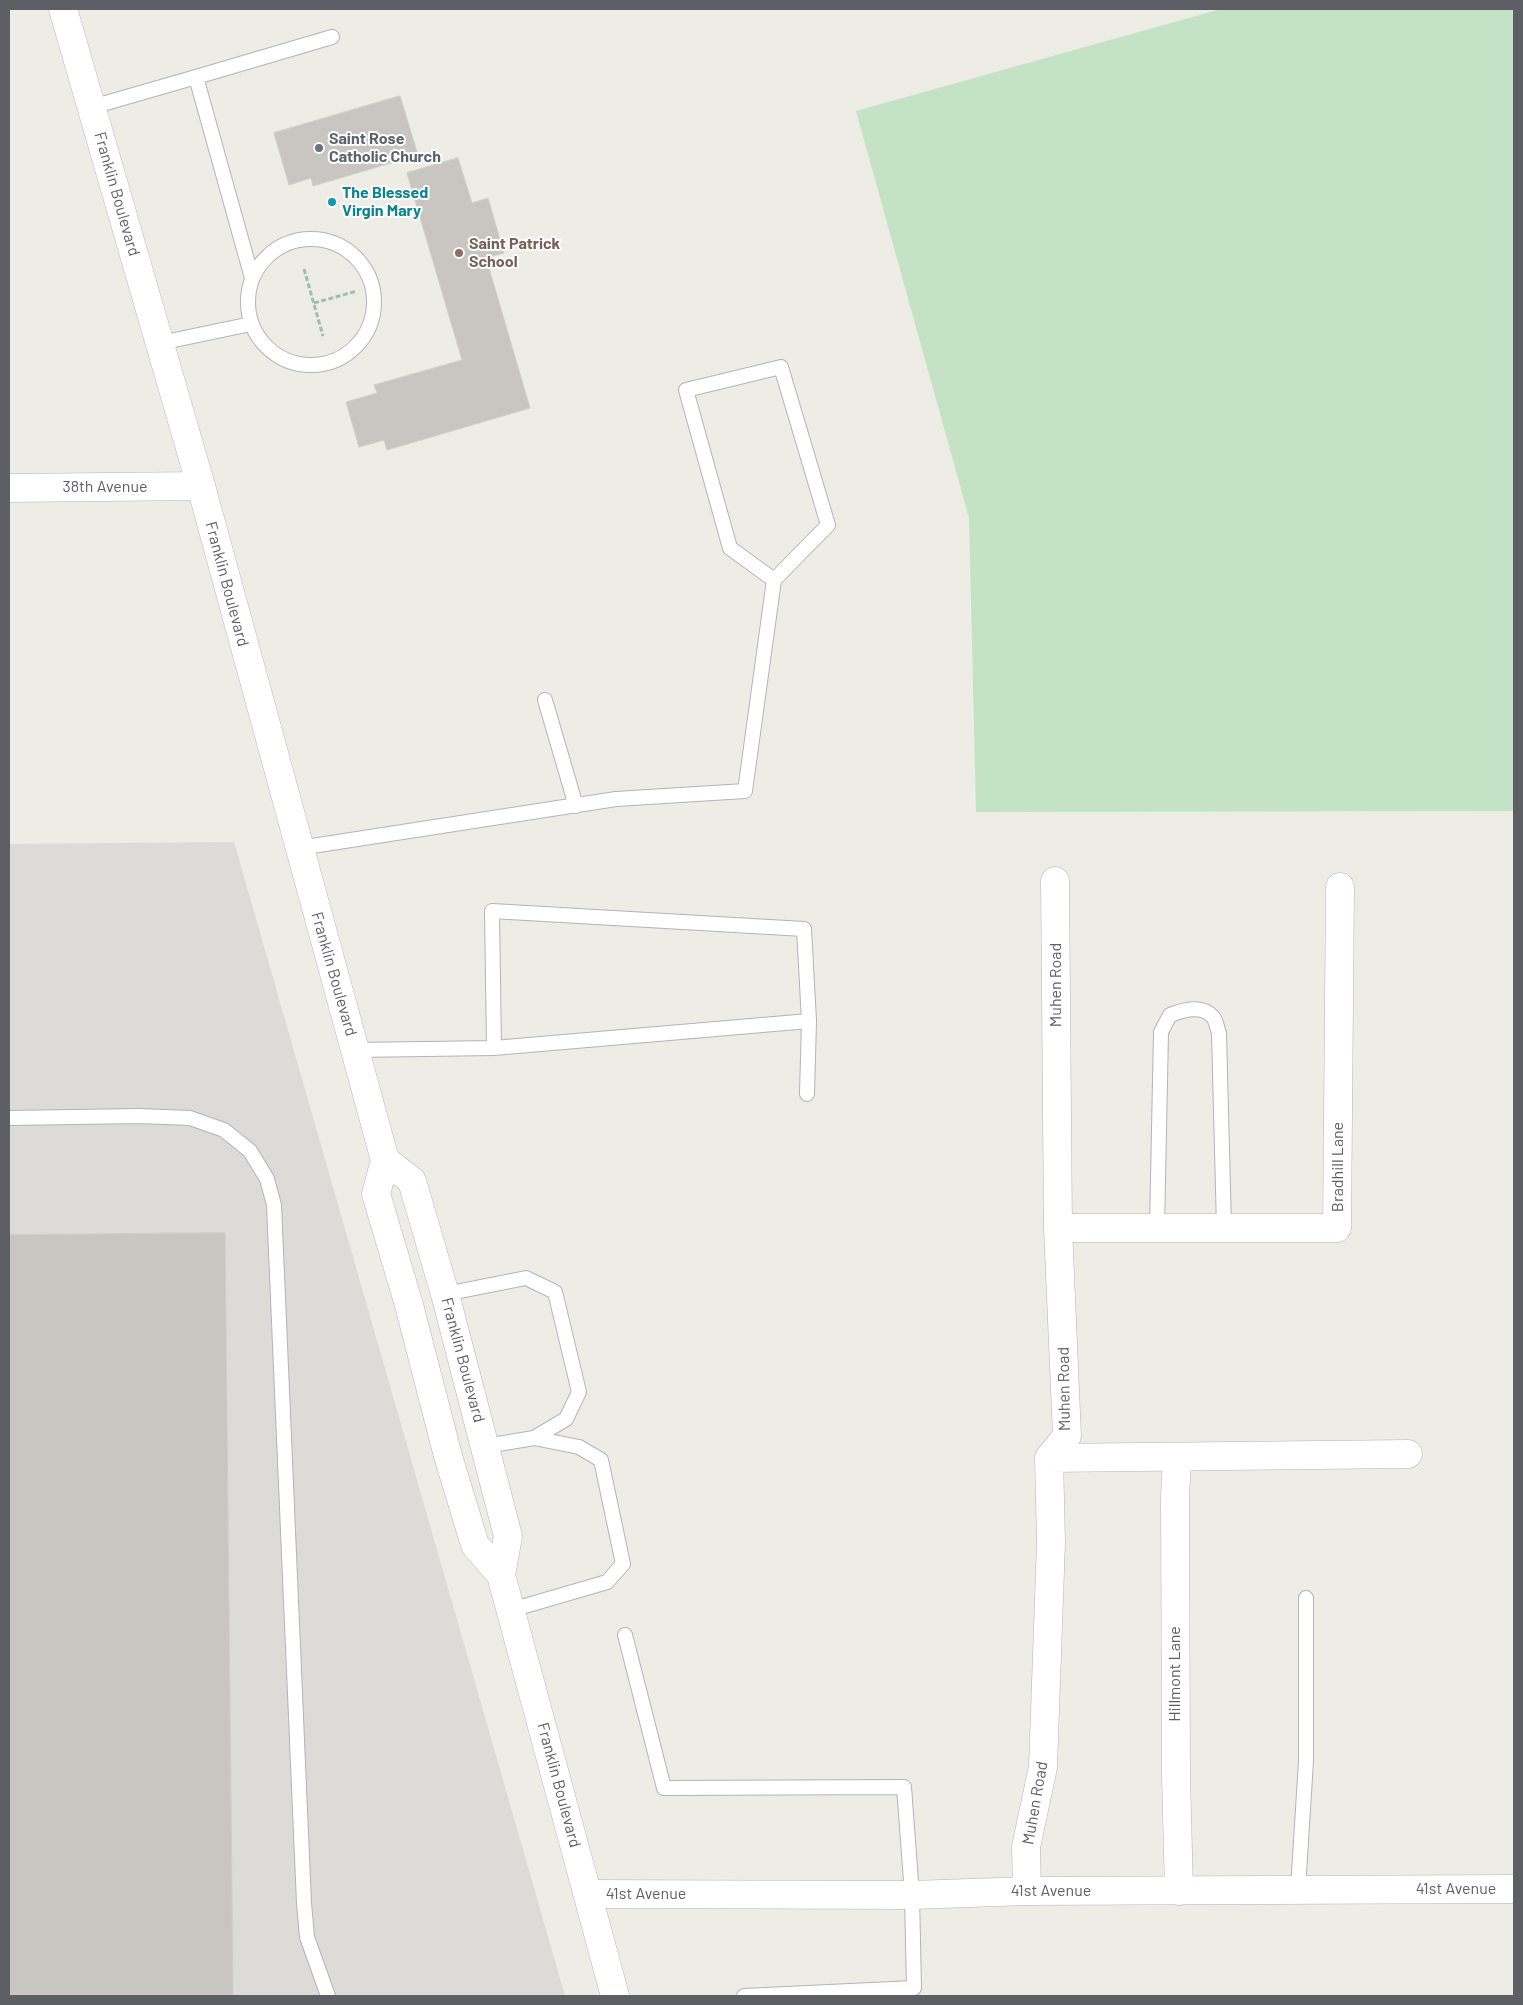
<!DOCTYPE html>
<html>
<head>
<meta charset="utf-8">
<style>
	body { margin:0 }
	#map { position:relative; width:1523px; height:2005px; overflow:hidden; background:#edece5; font-family:Barlow,sans-serif }
	canvas { display:block }
	.frame { position:absolute; inset:0; border:10px solid #5d5f64; pointer-events:none }
</style>
</head>
<body>
<div id="map">
<canvas width="1523" height="2005"></canvas>
<div class="frame"></div>
</div>
<script>
const ctx = document.querySelector('canvas').getContext('2d');
ctx.lineJoin = 'round';
function paint(path, color) { ctx.fillStyle = color; ctx.fill(path, 'evenodd'); }
function stroke(path, color, width, dash) { ctx.strokeStyle = color; ctx.lineWidth = width; ctx.lineCap = dash ? 'butt' : 'round'; ctx.setLineDash(dash || []); ctx.stroke(path); }
function label(font, color, halo, rows, align = 'center') {
  ctx.font = font + ' Barlow,sans-serif'; ctx.lineWidth = 4; ctx.setLineDash([]); ctx.textBaseline = 'middle'; ctx.strokeStyle = halo; ctx.fillStyle = color; for (const [text, x, y, turn = 0] of rows) {
    ctx.save(); ctx.translate(x, y); ctx.rotate((+turn || 0) * Math.PI / 180); ctx.textAlign = isNaN(turn) ? turn : align; if (halo) ctx.strokeText(text, 0, 0); ctx.fillText(text, 0, 0); ctx.restore();
  }
}
const industrial = new Path2D(`
	M 234,842 L 565,1996 L 9,1996 L 9,844 Z`);
const green = new Path2D(`
	M 1221,9 L 1514,9 L 1514,811 L 976,812 L 969,518 L 856,111 Z`);
const building = new Path2D(`
	M 400,96 L 418,155 L 313,186 L 311,178 L 289,185 L 274,133 Z
	M 458,158 L 472,203 L 488,198 L 504,253 L 486,258 L 530,408 L 387,450 L 384,440 L 359,447 L 346,402 L 377,393 L 374,385 L 462,360 L 407,173 Z
	M 225,1233 L 233,1996 L 9,1996 L 9,1235 Z`);
const path = new Path2D(`
	M 304,269 L 323,336
	M 314,303 L 357,291`);
const service = new Path2D(`
	M 196,77 L 332,37
	M 92,107 L 196,77 L 252,278
	M248 302a63 63 0 1 1 126 0a63 63 0 1 1-126 0Z
	M 160,343 L 251,324
	M 545,700 L 576,806
	M 299,848 L 616,799 L 745,791 L 774,580 L 828,525 L 781,367 L 686,390 L 730,548 L 774,580
	M 494,1048 L 492,911 L 804,929 L 809,1021
	M 355,1050 L 494,1048 L 809,1021 L 807,1094
	M 9,1118 L 139,1116 L 190,1118 L 224,1130 L 250,1151 L 267,1179 L 274,1205 L 304,1903 L 307,1937 L 328,1996
	M 1157,1228 L 1161,1032 L 1170,1015 C 1183,1010 1202,1004 1213,1017 C 1216,1020 1217,1028 1219,1033 L 1224,1228
	M 445,1294 L 526,1278 L 555,1292 L 579,1392 L 566,1419 L 534,1438
	M 486,1446 L 534,1438 L 579,1447 L 601,1460 L 623,1564 L 607,1582 L 511,1610
	M 625,1635 L 664,1788 L 904,1787 L 912,1895 L 914,1988 L 744,1996
	M 1298,1889 L 1306,1761 L 1306,1598`);
const minor = new Path2D(`
	M 9,488 L 201,486
	M 1058,1228 L 1337,1228 L 1340,887
	M 1177,1457 L 1175,1498 L 1176,1775 L 1179,1891
	M 1049,1458 L 1408,1454
	M 1027,1891 L 1026,1847 L 1043,1767 L 1051,1542 L 1049,1458 L 1067,1436 L 1058,1228 L 1055,881
	M 588,1894 L 912,1895 L 1027,1891 L 1514,1889`);
const secondary = new Path2D(`
	M 63,9 L 201,486 L 385,1160 L 376,1194 L 409,1305 L 448,1456 L 475,1545 L 501,1575 L 615,1996
	M 385,1160 L 412,1181 L 445,1294 L 508,1536 L 501,1575`);
const markers = [
	[319,148,5,"#6b7280"],
	[332,202,5,"#0f9aa8"],
	[459,253,5,"#8d6e63"]
];
const worshipNames = [
	["Saint Rose",329,139],
	["Catholic Church",329,157]
];
const cultureNames = [
	["The Blessed",342,193],
	["Virgin Mary",342,211]
];
const streetNames = [
	["Franklin Boulevard",117,194,74],
	["38th Avenue",105,487],
	["Franklin Boulevard",227,584,75],
	["Franklin Boulevard",334,974,74],
	["Muhen Road",1056,985,-90],
	["Bradhill Lane",1338,1167,-90],
	["Franklin Boulevard",463,1360,75],
	["Muhen Road",1064,1389,-91],
	["Hillmont Lane",1175,1674,-90],
	["Franklin Boulevard",559,1785,75],
	["Muhen Road",1035,1803,-80],
	["41st Avenue",1456,1889],
	["41st Avenue",1051,1891],
	["41st Avenue",646,1894]
];
const educationNames = [
	["Saint Patrick",469,244],
	["School",469,262]
];
paint(industrial, '#dcdbd7');
paint(green, '#c4e2c6');
paint(building, '#c9c6c2');
stroke(building, '#d1cec4', 1);
stroke(service, '#b2b4b8', 16);
stroke(minor, '#b2b4b8', 29);
stroke(secondary, '#b4b6bb', 29);
stroke(path, '#9dc0a9', 3, [5, 2.5]);
stroke(service, '#fff', 14);
stroke(minor, '#fff', 28);
stroke(secondary, '#fff', 28);
for (const [x, y, r, color] of markers) { const dot = new Path2D(); dot.arc(x, y, r, 0, 2 * Math.PI); ctx.fillStyle = color; ctx.fill(dot); stroke(dot, '#fff', 2); }
label('bold 16px', '#5b616d', '#fff', worshipNames, 'left');
label('bold 16px', '#0d838f', '#fff', cultureNames, 'left');
label('16px', '#5d5f64', '#fff', streetNames);
label('bold 16px', '#785e54', '#fff', educationNames, 'left');
</script>
</body>
</html>
